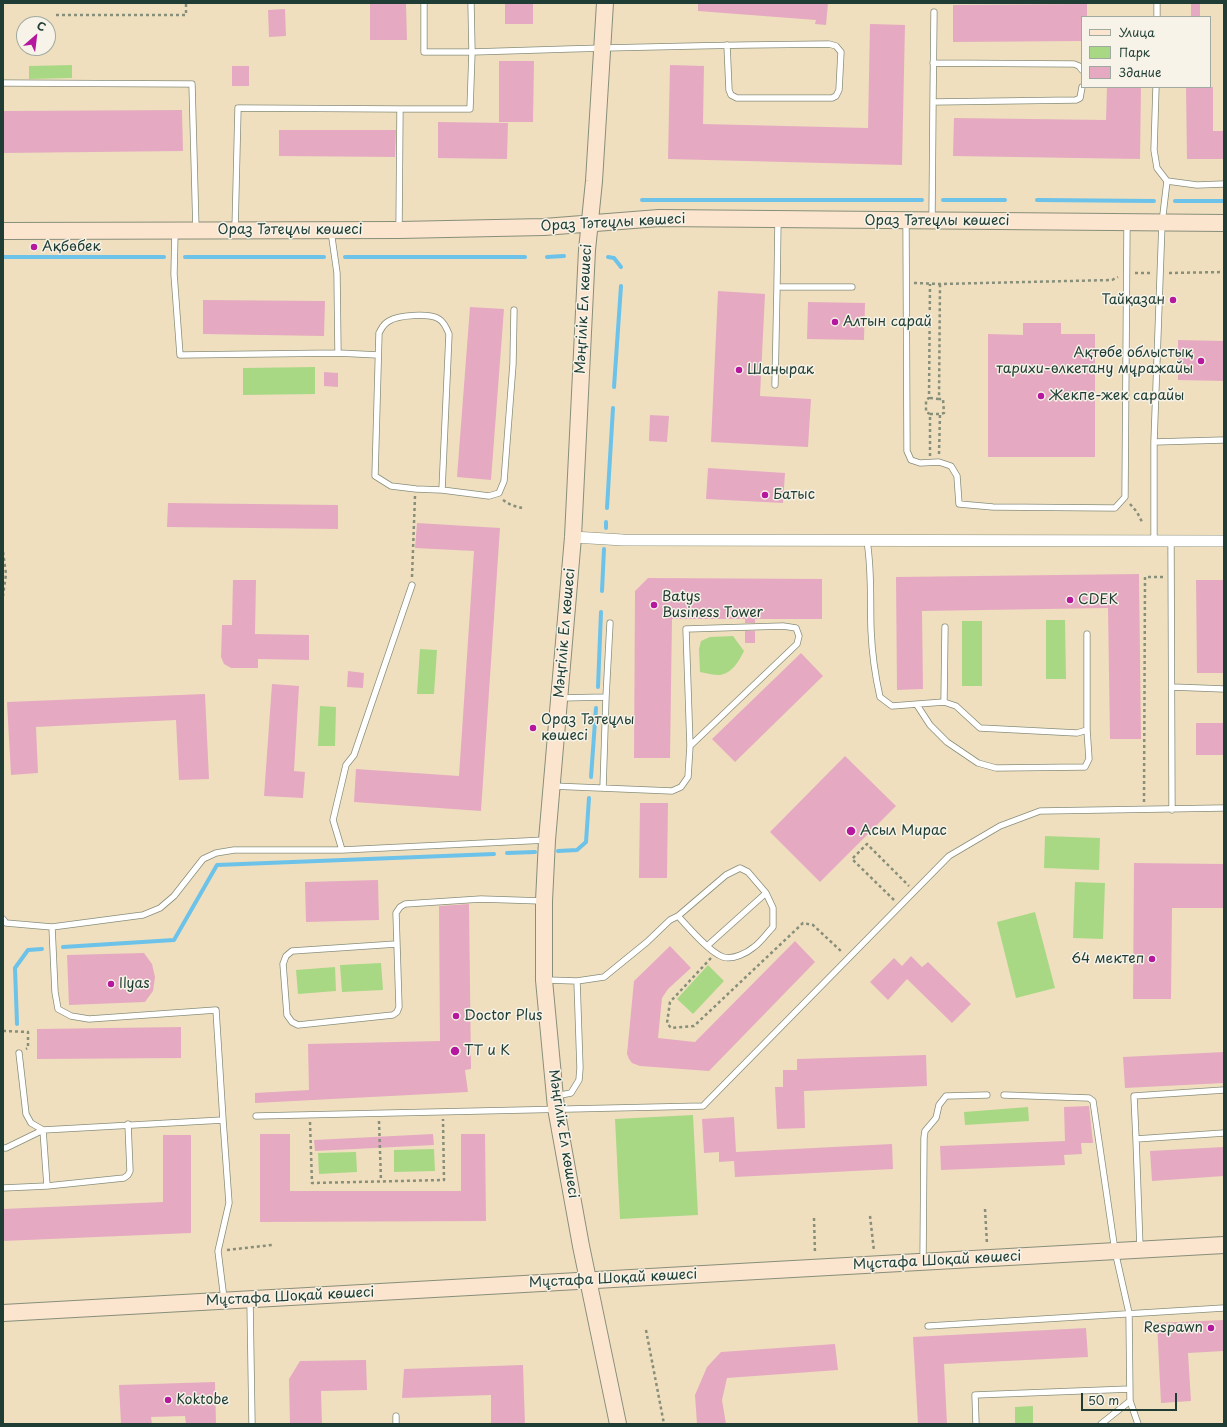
<!DOCTYPE html>
<html>
<head>
<meta charset="utf-8">
<style>
	body { margin:0 }
	#map { position:relative; width:1227px; height:1427px; overflow:hidden; background:#efdfbf; font-family:"Playpen Sans",sans-serif }
	canvas { display:block }
	.frame { position:absolute; inset:0; border:4px solid #1f3d34; pointer-events:none }
	.legend { position:absolute; left:1081px; top:16px; width:130px; height:72px; box-sizing:border-box; background:#f7f3e8; border:1px solid #a1aaa0; margin:0; padding:5px 7px; list-style:none; font-size:12px; color:#1f3d34 }
	.legend li { display:flex; align-items:center; gap:8px; height:20px }
	.legend b { width:20px; border:1px solid #a1aaa0 }
	.north { position:absolute; left:16px; top:16px; width:40px; height:40px; box-sizing:border-box; background:#f7f3e8; border:1px solid #a1aaa0; border-radius:50%; rotate:28deg; font-size:11px; font-weight:700; line-height:16px; text-align:center; color:#1f3d34 }
	.north::after { content:''; display:block; margin:auto; width:14px; height:18px; background:#b5179e; clip-path:polygon(50% 0,100% 100%,50% 72%,0 100%) }
	.scale { position:absolute; left:1081px; top:1393px; width:96px; height:18px; box-sizing:border-box; border:2px solid #1f3d34; border-top:0; padding-left:5px; font-size:12px; line-height:14px; white-space:nowrap; color:#1f3d34; -webkit-text-stroke:3px #f7f3e8; paint-order:stroke }
</style>
</head>
<body>
<div id="map">
<canvas width="1227" height="1427"></canvas>
<div class="frame"></div>
<ul class="legend">
<li><b style="height:5px;background:#fce5cf"></b>Улица</li>
<li><b style="height:11px;background:#a9d885"></b>Парк</li>
<li><b style="height:11px;background:#e5aac1"></b>Здание</li>
</ul>
<div class="north">С</div>
<div class="scale">50 m</div>
</div>
<script>
const ctx = document.querySelector('canvas').getContext('2d');
ctx.lineJoin = 'round';
function paint(path, color) { ctx.fillStyle = color; ctx.fill(path, 'evenodd'); }
function stroke(path, color, width, dash) { ctx.strokeStyle = color; ctx.lineWidth = width; ctx.lineCap = dash ? 'butt' : 'round'; ctx.setLineDash(dash || []); ctx.stroke(path); }
function label(font, color, halo, rows, align = 'center') {
  ctx.font = font + ' "Playpen Sans",sans-serif'; ctx.lineWidth = 3; ctx.setLineDash([]); ctx.textBaseline = 'middle'; ctx.strokeStyle = halo; ctx.fillStyle = color; for (const [text, x, y, turn = 0] of rows) {
    ctx.save(); ctx.translate(x, y); ctx.rotate((+turn || 0) * Math.PI / 180); ctx.textAlign = isNaN(turn) ? turn : align; if (halo) ctx.strokeText(text, 0, 0); ctx.fillText(text, 0, 0); ctx.restore();
  }
}
const green = new Path2D(`
	M 72,65 L 72,78 L 29,79 L 29,66 Z
	M 315,367 L 315,394 L 243,395 L 243,368 Z
	M 1046,620 L 1065,620 L 1066,679 L 1046,679 Z
	M 962,621 L 982,621 L 982,686 L 962,686 Z
	M 733,636 L 744,651 C 739,661 732,674 719,675 C 713,675 706,673 700,672 L 699,649 L 701,641 L 710,637 Z
	M 420,649 L 437,650 L 434,694 L 417,694 Z
	M 320,706 L 336,707 L 335,746 L 318,746 Z
	M 1045,836 L 1100,838 L 1099,870 L 1044,868 Z
	M 1075,882 L 1105,883 L 1103,939 L 1073,938 Z
	M 1035,912 L 1055,988 L 1016,998 L 997,922 Z
	M 381,963 L 383,990 L 342,992 L 340,965 Z
	M 708,965 L 724,981 L 693,1014 L 677,999 Z
	M 335,967 L 336,991 L 298,994 L 296,970 Z
	M 1028,1107 L 1029,1121 L 965,1125 L 964,1112 Z
	M 693,1115 L 698,1215 L 620,1219 L 615,1119 Z
	M 434,1149 L 435,1171 L 394,1172 L 394,1150 Z
	M 356,1152 L 357,1172 L 319,1174 L 318,1153 Z
	M 1033,1406 L 1033,1424 L 1015,1424 L 1015,1407 Z`);
const stream = new Path2D(`
	M 642,200 L 922,200
	M 943,200 L 1005,200
	M 1037,200 L 1154,201
	M 1175,201 L 1224,201
	M 3,257 L 164,257
	M 185,257 L 324,257
	M 345,257 L 525,257
	M 547,257 L 564,256
	M 608,257 L 614,258 L 621,267
	M 614,387 L 621,286
	M 607,508 L 613,408
	M 606,528 L 606,522
	M 602,591 L 604,549
	M 598,687 L 601,612
	M 591,777 L 596,708
	M 558,851 L 577,850 L 586,842 L 589,798
	M 507,853 L 535,852
	M 63,947 L 174,940 L 217,865 L 494,854
	M 17,1024 L 15,968 L 28,950 L 42,949`);
const building = new Path2D(`
	M 370,3 L 406,3 L 407,40 L 370,40 Z
	M 505,3 L 533,3 L 533,24 L 505,24 Z
	M 698,3 L 828,3 L 826,25 L 815,24 L 816,20 L 698,11 Z
	M 1191,3 L 1200,3 L 1200,17 L 1191,17 Z
	M 1087,4 L 1087,17 L 1082,17 L 1082,41 L 953,42 L 953,5 Z
	M 285,9 L 286,36 L 269,37 L 268,10 Z
	M 870,24 L 905,25 L 902,165 L 668,159 L 670,65 L 704,66 L 703,124 L 868,128 Z
	M 499,61 L 534,61 L 533,122 L 499,122 Z
	M 232,66 L 249,66 L 249,86 L 232,86 Z
	M 1107,87 L 1141,87 L 1140,159 L 953,156 L 954,118 L 1106,120 Z
	M 1186,87 L 1213,87 L 1213,131 L 1224,131 L 1224,159 L 1187,159 Z
	M 182,110 L 183,151 L 3,153 L 3,111 Z
	M 438,122 L 508,123 L 507,159 L 438,158 Z
	M 279,130 L 396,130 L 395,157 L 279,156 Z
	M 718,291 L 765,294 L 760,396 L 811,399 L 808,447 L 711,442 Z
	M 203,300 L 325,301 L 324,336 L 203,334 Z
	M 808,302 L 865,303 L 864,340 L 807,339 Z
	M 470,307 L 504,309 L 491,480 L 457,477 Z
	M 1023,323 L 1061,323 L 1061,334 L 1095,334 L 1095,457 L 988,457 L 988,334 L 1023,335 Z
	M 1178,340 L 1224,341 L 1224,381 L 1178,380 Z
	M 324,372 L 338,373 L 338,387 L 324,386 Z
	M 650,415 L 669,416 L 667,442 L 649,441 Z
	M 708,468 L 785,473 L 783,503 L 706,499 Z
	M 168,503 L 338,505 L 338,529 L 167,527 Z
	M 417,523 L 500,528 L 481,811 L 354,802 L 356,769 L 459,776 L 474,551 L 415,548 Z
	M 1139,574 L 1141,739 L 1110,739 L 1108,608 L 922,611 L 923,689 L 897,690 L 896,577 Z
	M 648,578 L 822,579 L 822,619 L 755,619 L 755,623 L 745,623 L 745,619 L 672,619 L 670,758 L 634,758 L 635,591 Z
	M 233,580 L 256,580 L 255,634 L 309,635 L 309,660 L 258,659 L 258,668 L 231,668 L 224,664 L 221,657 L 222,625 L 232,625 Z
	M 1196,580 L 1224,580 L 1224,673 L 1197,673 Z
	M 745,631 L 755,631 L 755,643 L 745,643 Z
	M 801,653 L 823,676 L 735,762 L 712,739 Z
	M 348,671 L 364,673 L 363,688 L 347,687 Z
	M 272,684 L 299,686 L 294,771 L 305,772 L 303,798 L 264,796 Z
	M 205,694 L 209,779 L 179,780 L 176,720 L 36,727 L 38,773 L 11,775 L 7,702 Z
	M 1196,723 L 1224,723 L 1224,755 L 1196,755 Z
	M 845,756 L 896,806 L 820,882 L 770,832 Z
	M 640,803 L 668,803 L 667,878 L 639,878 Z
	M 1134,863 L 1224,864 L 1224,908 L 1172,908 L 1171,999 L 1133,999 Z
	M 378,880 L 379,920 L 306,922 L 305,882 Z
	M 469,904 L 471,1069 L 465,1070 L 468,1092 L 255,1103 L 255,1093 L 309,1090 L 308,1044 L 440,1041 L 439,906 Z
	M 795,941 L 815,962 L 709,1071 L 640,1066 L 632,1063 L 629,1059 L 627,1054 L 634,981 L 670,946 L 691,968 L 668,989 L 662,998 L 658,1038 L 695,1042 Z
	M 144,953 L 152,964 L 155,977 L 153,991 L 145,1002 L 69,1005 L 67,955 Z
	M 911,956 L 922,967 L 928,962 L 971,1004 L 952,1023 L 907,979 L 888,1000 L 870,982 L 894,958 L 902,966 Z
	M 181,1027 L 181,1058 L 37,1059 L 37,1029 Z
	M 1224,1052 L 1224,1083 L 1125,1088 L 1123,1057 Z
	M 926,1055 L 927,1086 L 804,1091 L 805,1128 L 777,1129 L 775,1087 L 783,1087 L 783,1070 L 797,1070 L 797,1059 Z
	M 1089,1106 L 1093,1143 L 1081,1143 L 1082,1154 L 1064,1155 L 1065,1165 L 941,1170 L 940,1146 L 1065,1141 L 1064,1107 Z
	M 734,1117 L 736,1152 L 892,1144 L 893,1169 L 735,1177 L 734,1161 L 719,1162 L 719,1152 L 704,1153 L 702,1119 Z
	M 260,1134 L 290,1134 L 290,1191 L 461,1191 L 461,1134 L 485,1134 L 486,1221 L 260,1222 Z
	M 433,1134 L 434,1145 L 315,1151 L 314,1140 Z
	M 163,1135 L 191,1135 L 191,1233 L 3,1241 L 3,1209 L 163,1202 Z
	M 1224,1147 L 1224,1176 L 1152,1181 L 1150,1151 Z
	M 1224,1320 L 1224,1351 L 1188,1353 L 1191,1401 L 1161,1403 L 1157,1323 Z
	M 1086,1328 L 1088,1357 L 944,1364 L 947,1424 L 918,1424 L 913,1337 Z
	M 835,1344 L 838,1370 L 727,1378 L 722,1400 L 726,1424 L 697,1424 L 695,1395 L 707,1367 L 721,1352 Z
	M 366,1360 L 367,1390 L 321,1391 L 322,1424 L 290,1424 L 289,1379 L 300,1361 Z
	M 523,1365 L 525,1424 L 491,1424 L 491,1395 L 402,1398 L 404,1369 Z
	M 215,1382 L 216,1424 L 186,1424 L 185,1416 L 151,1417 L 152,1424 L 121,1424 L 119,1385 Z`);
const path = new Path2D(`
	M 56,15 L 186,15 L 186,3
	M 1135,273 L 1152,273
	M 1169,273 L 1224,272
	M 914,283 L 940,284 L 1112,280 L 1118,277
	M 930,398 L 939,399
	M 930,414 L 940,414
	M 939,454 L 940,414 L 944,413 L 943,399 L 939,399 L 940,284
	M 930,456 L 930,414 L 926,412 L 926,400 L 929,398 L 930,284
	M 503,500 L 511,505 L 522,508
	M 1130,504 L 1137,512 L 1142,522
	M 3,552 L 6,574 L 3,596
	M 412,577 L 415,496
	M 1144,802 L 1145,577 L 1163,577
	M 894,900 L 852,859 L 867,844 L 909,886
	M 711,958 L 670,1002 L 667,1023 L 671,1028 L 694,1026 L 803,923 L 813,925 L 843,953
	M 3,1031 L 28,1032 L 28,1048 L 26,1049
	M 379,1121 L 381,1181
	M 310,1122 L 312,1183 L 444,1180 L 443,1119
	M 985,1209 L 987,1244
	M 870,1216 L 874,1251
	M 814,1218 L 815,1254
	M 227,1250 L 272,1245
	M 646,1330 L 664,1424`);
const lane = new Path2D(`
	M 424,3 L 424,52 L 472,52 L 471,3
	M 934,12 L 933,102 L 1076,100 L 1080,98 L 1082,87
	M 1157,17 L 1157,3
	M 933,63 L 1074,64 L 1079,66 L 1082,70
	M 3,83 L 192,84 L 196,230
	M 1156,87 L 1154,150 L 1157,168 L 1167,181 L 1197,185 L 1224,184
	M 400,109 L 470,109 L 472,52 C 591,48 710,45 829,44 L 836,46 L 841,52 L 839,90 L 836,96 L 832,98 L 737,98 L 731,95 L 729,90 L 727,45
	M 1167,181 L 1162,223 L 1154,442 L 1224,440
	M 932,219 L 933,102
	M 778,220 L 777,287 L 852,287
	M 906,221 L 907,451 L 911,460 L 920,463 L 939,462 L 951,466 L 957,476 L 959,504 L 993,507 L 1115,508 L 1125,497 L 1127,224
	M 235,230 L 238,108 L 400,109 L 399,229
	M 175,232 L 174,274 L 180,355 L 338,353 L 337,273 L 331,231
	M 338,353 L 378,355
	M 775,385 L 777,287
	M 1154,442 L 1154,541
	M 442,490 L 449,334 C 447,329 444,322 439,319 C 429,313 398,315 389,321 C 383,324 382,328 379,333 L 375,476 L 391,486 L 416,489 L 442,490 L 489,496 L 499,493 L 504,481 L 513,364 L 514,310
	M 867,541 C 872,571 870,600 871,630 C 872,653 875,675 880,697 L 892,706 L 944,702 L 956,706 L 980,728 L 1077,733 L 1087,730 L 1087,634
	M 1171,541 L 1172,810
	M 1172,687 L 1224,689
	M 560,698 L 606,697 L 610,623
	M 944,702 L 945,627
	M 917,705 L 930,725 L 947,742 L 978,763 L 996,768 L 1085,767 L 1089,759 L 1087,730
	M 552,786 L 672,791 L 681,787 L 688,777 L 690,746 L 686,629 L 783,626 L 796,628 L 799,636 L 797,644 L 690,746
	M 603,788 L 606,697
	M 342,850 L 333,820 L 346,765 L 354,755 L 412,585
	M 678,916 L 726,875 L 740,868 L 748,872 L 766,893
	M 3,919 L 6,923 L 52,927 L 143,915 L 160,908 L 174,896 L 203,859 L 216,853 L 234,850 L 342,850 L 546,840
	M 52,927 L 55,992 L 58,1009 L 71,1016 L 89,1019 L 216,1010 L 223,1120
	M 396,944 L 292,951 L 286,956 L 283,964 L 287,1015 L 292,1022 L 298,1025 L 393,1015 L 397,1012 L 399,1007 L 396,913 L 400,907 L 405,904 L 481,899 L 542,901
	M 546,980 L 577,981 L 604,977 L 647,942 L 670,920 L 678,916 C 688,927 710,953 723,957 C 733,960 747,953 754,947 C 761,942 767,933 773,927 L 773,908 L 766,893 L 707,946
	M 19,1053 L 26,1114 L 31,1123 L 43,1130 L 47,1186 L 124,1178 L 128,1175 L 130,1171 L 128,1124
	M 1224,1090 L 1134,1096 L 1136,1139 L 1224,1133
	M 1004,1095 L 1089,1098 L 1093,1101 L 1115,1251 L 1129,1313 L 1130,1401 L 1138,1424
	M 556,1096 L 571,1093 L 579,1080 L 580,1068 L 577,981
	M 256,1116 L 703,1106 L 949,856 L 1000,826 L 1040,811 L 1224,808
	M 1136,1139 L 1140,1248
	M 3,1148 L 6,1148 L 43,1130 L 223,1120 L 229,1203 L 218,1251 L 224,1299
	M 3,1188 L 47,1186
	M 923,1261 L 924,1138 L 925,1131 L 936,1118 L 939,1105 L 946,1096 L 987,1095
	M 250,1301 L 252,1424
	M 928,1326 L 1224,1308
	M 396,1416 L 396,1424
	M 976,1424 L 975,1395 L 1130,1389
	M 1101,1424 L 1130,1401`);
const street = new Path2D(`
	M 573,537 L 623,540 L 1224,541`);
const secondary = new Path2D(`
	M 605,3 L 594,181 L 587,250 L 573,537 L 547,840 L 544,901 L 544,980 L 556,1108 L 581,1246 L 618,1424
	M 3,231 L 399,230 L 544,227 L 659,218 L 1224,223
	M 3,1313 L 1224,1245`);
const markers = [
	[34,247,4,"#b5179e"],
	[1173,300,4,"#b5179e"],
	[835,322,4,"#b5179e"],
	[1201,361,4,"#b5179e"],
	[739,370,4,"#b5179e"],
	[1041,396,4,"#b5179e"],
	[765,495,4,"#b5179e"],
	[1070,600,4,"#b5179e"],
	[654,605,4,"#b5179e"],
	[533,728,4,"#b5179e"],
	[851,831,5,"#b5179e"],
	[1152,959,4,"#b5179e"],
	[111,984,4,"#b5179e"],
	[456,1016,4,"#b5179e"],
	[455,1051,5,"#b5179e"],
	[1211,1328,4,"#b5179e"],
	[168,1400,4,"#b5179e"]
];
const streetNames = [
	["Ораз Тәтеұлы көшесі",937,221],
	["Ораз Тәтеұлы көшесі",613,223,-3],
	["Ораз Тәтеұлы көшесі",290,230],
	["Мәңгілік Ел көшесі",584,309,-87],
	["Мәңгілік Ел көшесі",565,633,-85],
	["Мәңгілік Ел көшесі",563,1134,81],
	["Мұстафа Шоқай көшесі",937,1261,-3],
	["Мұстафа Шоқай көшесі",613,1279,-3],
	["Мұстафа Шоқай көшесі",290,1297,-3]
];
const poiNames = [
	["Ақбөбек",42,247],
	["Тайқазан",1165,300,"right"],
	["Алтын сарай",843,322],
	["Ақтөбе облыстық",1193,353,"right"],
	["тарихи-өлкетану мұражайы",1193,369,"right"],
	["Шанырак",747,370],
	["Жекпе-жек сарайы",1049,396],
	["Батыс",773,495],
	["Batys",662,597],
	["Business Tower",662,613],
	["CDEK",1078,600],
	["Ораз Тәтеұлы",541,720],
	["көшесі",541,736],
	["Асыл Мирас",860,831],
	["64 мектеп",1144,959,"right"],
	["Ilyas",119,984],
	["Doctor Plus",464,1016],
	["ТТ и К",464,1051],
	["Respawn",1203,1328,"right"],
	["Koktobe",176,1400]
];
paint(green, '#a9d885');
stroke(stream, '#6cc2e9', 4);
paint(building, '#e5aac1');
stroke(lane, '#878e7a', 7);
stroke(street, '#878e7a', 12);
stroke(secondary, '#878e7a', 18);
stroke(path, '#878e7a', 2.5, [3, 3]);
stroke(lane, '#fff', 5.5);
stroke(street, '#fff', 11);
stroke(secondary, '#fce5cf', 16);
for (const [x, y, r, color] of markers) { const dot = new Path2D(); dot.arc(x, y, r, 0, 2 * Math.PI); ctx.fillStyle = color; ctx.fill(dot); stroke(dot, '#f7f3e8', 1.5); }
label('14px', '#1f3d34', '#f7f3e8', streetNames);
label('14px', '#1f3d34', '#f7f3e8', poiNames, 'left');
</script>
</body>
</html>
